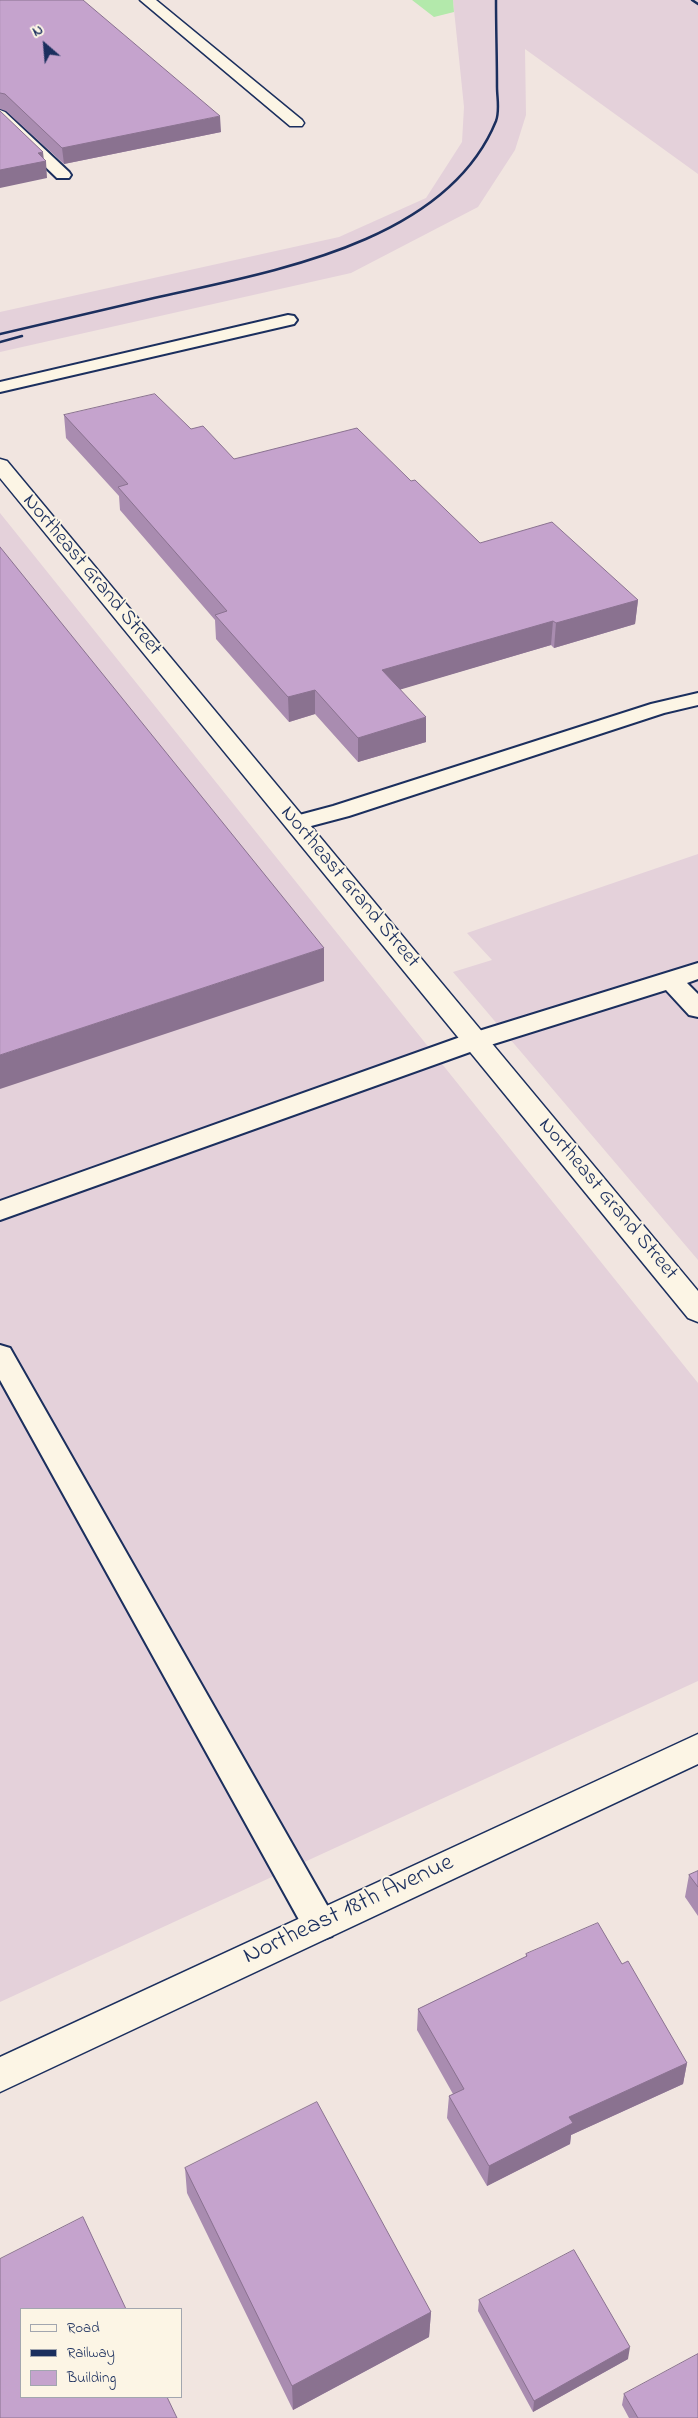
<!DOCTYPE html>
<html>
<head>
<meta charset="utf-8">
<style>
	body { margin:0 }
	#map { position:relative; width:698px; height:2418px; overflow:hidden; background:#f1e5e0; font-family:"Indie Flower",sans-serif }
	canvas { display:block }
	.legend { position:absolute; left:20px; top:2308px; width:162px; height:90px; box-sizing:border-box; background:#fcf5e5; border:1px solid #a2a6af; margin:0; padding:6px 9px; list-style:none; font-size:15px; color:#1b2f5e }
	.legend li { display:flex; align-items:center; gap:10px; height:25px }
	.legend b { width:25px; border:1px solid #a2a6af }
	.north { position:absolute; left:20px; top:20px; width:50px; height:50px; -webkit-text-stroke:4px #fcf5e5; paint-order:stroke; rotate:333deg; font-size:14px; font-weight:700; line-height:20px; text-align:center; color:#1b2f5e }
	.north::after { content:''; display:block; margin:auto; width:18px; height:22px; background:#1b2f5e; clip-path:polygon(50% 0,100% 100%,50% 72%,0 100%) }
</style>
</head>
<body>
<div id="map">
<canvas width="698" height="2418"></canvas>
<ul class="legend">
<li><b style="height:6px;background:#fcf5e5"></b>Road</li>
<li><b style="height:6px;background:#1b2f5e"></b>Railway</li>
<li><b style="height:14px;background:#c5a3cd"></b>Building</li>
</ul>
<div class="north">N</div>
</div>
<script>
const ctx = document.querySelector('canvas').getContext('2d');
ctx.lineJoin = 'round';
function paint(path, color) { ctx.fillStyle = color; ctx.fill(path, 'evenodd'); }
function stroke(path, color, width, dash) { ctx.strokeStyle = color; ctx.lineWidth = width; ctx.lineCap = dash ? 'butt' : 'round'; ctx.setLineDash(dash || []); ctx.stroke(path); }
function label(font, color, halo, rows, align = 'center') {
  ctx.font = font + ' "Indie Flower",sans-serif'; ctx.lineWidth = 4; ctx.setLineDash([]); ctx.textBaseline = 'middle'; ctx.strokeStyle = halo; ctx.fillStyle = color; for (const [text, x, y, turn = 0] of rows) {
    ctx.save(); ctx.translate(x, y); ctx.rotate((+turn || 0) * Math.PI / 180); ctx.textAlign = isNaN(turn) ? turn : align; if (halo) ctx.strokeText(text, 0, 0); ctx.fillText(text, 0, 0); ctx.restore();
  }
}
const built = new Path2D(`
	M 453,0 L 698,0 L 698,174 L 525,49 L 526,115 L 515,150 L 478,207 L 351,273 L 0,352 L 0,312 L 339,237 L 426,198 L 462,142 L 464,107 Z
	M 0,513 L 698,1383 L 698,1681 L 0,2002 Z
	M 698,854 L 698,1260 L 453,972 L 492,960 L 467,933 Z`);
const green = new Path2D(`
	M 412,0 L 453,0 L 454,12 L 434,17 Z`);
const lane = new Path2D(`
	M 0,110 L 5,112 L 69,172 L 71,175 L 69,178 L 57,178 L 0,123 Z
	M 288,315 L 294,316 L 297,320 L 294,324 L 0,392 L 0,382 Z
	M 698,693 L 698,705 L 664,713 L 349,816 L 296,830 L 288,828 L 285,823 L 288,818 L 333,806 L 651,704 Z
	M 698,963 L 698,979 L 687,983 L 698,994 L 698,1017 L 689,1015 L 666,990 L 484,1047 L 0,1220 L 0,1201 L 466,1035 Z
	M 0,1345 L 10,1348 L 332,1914 L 337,1925 L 332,1936 L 320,1940 L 308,1936 L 0,1380 Z`);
const street = new Path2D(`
	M 140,0 L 156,0 L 302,120 L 304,123 L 302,126 L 290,126 Z
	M 0,459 L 7,461 L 698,1291 L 698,1322 L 688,1318 L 0,478 Z
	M 698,1734 L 698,1764 L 0,2092 L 0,2057 Z`);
const rail = new Path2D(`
	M 692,0 L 698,4
	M 0,334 C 52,322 103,310 154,298 C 269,272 446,244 496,121 C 500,110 497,98 497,87 C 497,58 496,29 496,0
	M 0,342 L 22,336`);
const wall = new Path2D(`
	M 0,0 L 221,132 L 64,164 L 6,111 L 0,109 Z
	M 64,415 L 191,429 L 234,459 L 411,481 L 480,543 L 638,600 L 635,624 L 554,648 L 551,645 L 400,689 L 426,742 L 358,762 L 315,714 L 289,722 L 216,639 L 215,620 L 120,510 L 119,496 L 66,438 Z
	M 698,1871 L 698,1916 L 685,1897 L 689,1875 Z
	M 526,1954 L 622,1964 L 687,2063 L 683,2084 L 571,2135 L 570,2144 L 487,2186 L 447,2118 L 449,2096 L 453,2094 L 417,2030 L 418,2009 L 526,1957 Z
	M 185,2168 L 431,2312 L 429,2337 L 293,2410 L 187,2193 Z
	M 479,2300 L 628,2359 L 533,2412 L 478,2311 Z
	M 624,2394 L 698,2418 L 629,2418 L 622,2405 Z`);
const shadedWall = new Path2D(`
	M 220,116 L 221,132 L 64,164 L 62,148 Z
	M 43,152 L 44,161 L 46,161 L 47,178 L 0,188 L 0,170 L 38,153 Z
	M 638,600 L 635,624 L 554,648 L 556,623 Z
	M 553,621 L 551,645 L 382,695 L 382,670 Z
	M 315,690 L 315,714 L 289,722 L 288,697 Z
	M 426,717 L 426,742 L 358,762 L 358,738 Z
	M 324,948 L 324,981 L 0,1089 L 0,1055 Z
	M 687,2063 L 683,2084 L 571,2135 L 570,2144 L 487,2186 L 489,2166 L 569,2117 Z
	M 431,2312 L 429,2337 L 293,2410 L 292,2386 Z
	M 630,2347 L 628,2359 L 533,2412 L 534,2401 Z`);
const building = new Path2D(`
	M 0,0 L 83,0 L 220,116 L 62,148 L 5,94 L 0,93 Z
	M 0,111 L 43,152 L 38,153 L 46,161 L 0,170 Z
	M 155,394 L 191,429 L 203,426 L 234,459 L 357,428 L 411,481 L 415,480 L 480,543 L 552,522 L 638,600 L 556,623 L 553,621 L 382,670 L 426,717 L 358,738 L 315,690 L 288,697 L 215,615 L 227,611 L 118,487 L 128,484 L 64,415 Z
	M 0,547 L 324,948 L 0,1055 Z
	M 698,1871 L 698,1887 L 689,1875 Z
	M 598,1923 L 622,1964 L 628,1961 L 687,2063 L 569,2117 L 573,2123 L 489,2166 L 449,2096 L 464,2089 L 418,2009 L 527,1956 L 526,1954 Z
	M 317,2102 L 431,2312 L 292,2386 L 185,2168 Z
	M 83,2217 L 126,2309 L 21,2309 L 21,2397 L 167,2397 L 177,2418 L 0,2418 L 0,2259 Z
	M 574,2250 L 630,2347 L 534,2401 L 479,2300 Z
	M 698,2354 L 698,2418 L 638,2418 L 624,2394 Z`);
const streetNames = [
	["Northeast Grand Street",91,576,50],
	["Northeast Grand Street",349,888,50],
	["Northeast Grand Street",607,1200,50]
];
const nearStreetnames = [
	["Northeast 18th Avenue",349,1911,-25]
];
paint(built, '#e4d1da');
paint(green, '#b3e9ab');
stroke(lane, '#1b2f5e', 4);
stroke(street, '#1b2f5e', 3);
paint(lane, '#fcf5e5');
paint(street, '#fcf5e5');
stroke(rail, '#1b2f5e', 2.5);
paint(wall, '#a98cb0');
paint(shadedWall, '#8a7290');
paint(building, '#c5a3cd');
stroke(building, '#8a7290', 1);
label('21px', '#1b2f5e', '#fcf5e5', streetNames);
label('25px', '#1b2f5e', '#fcf5e5', nearStreetnames);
</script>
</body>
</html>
